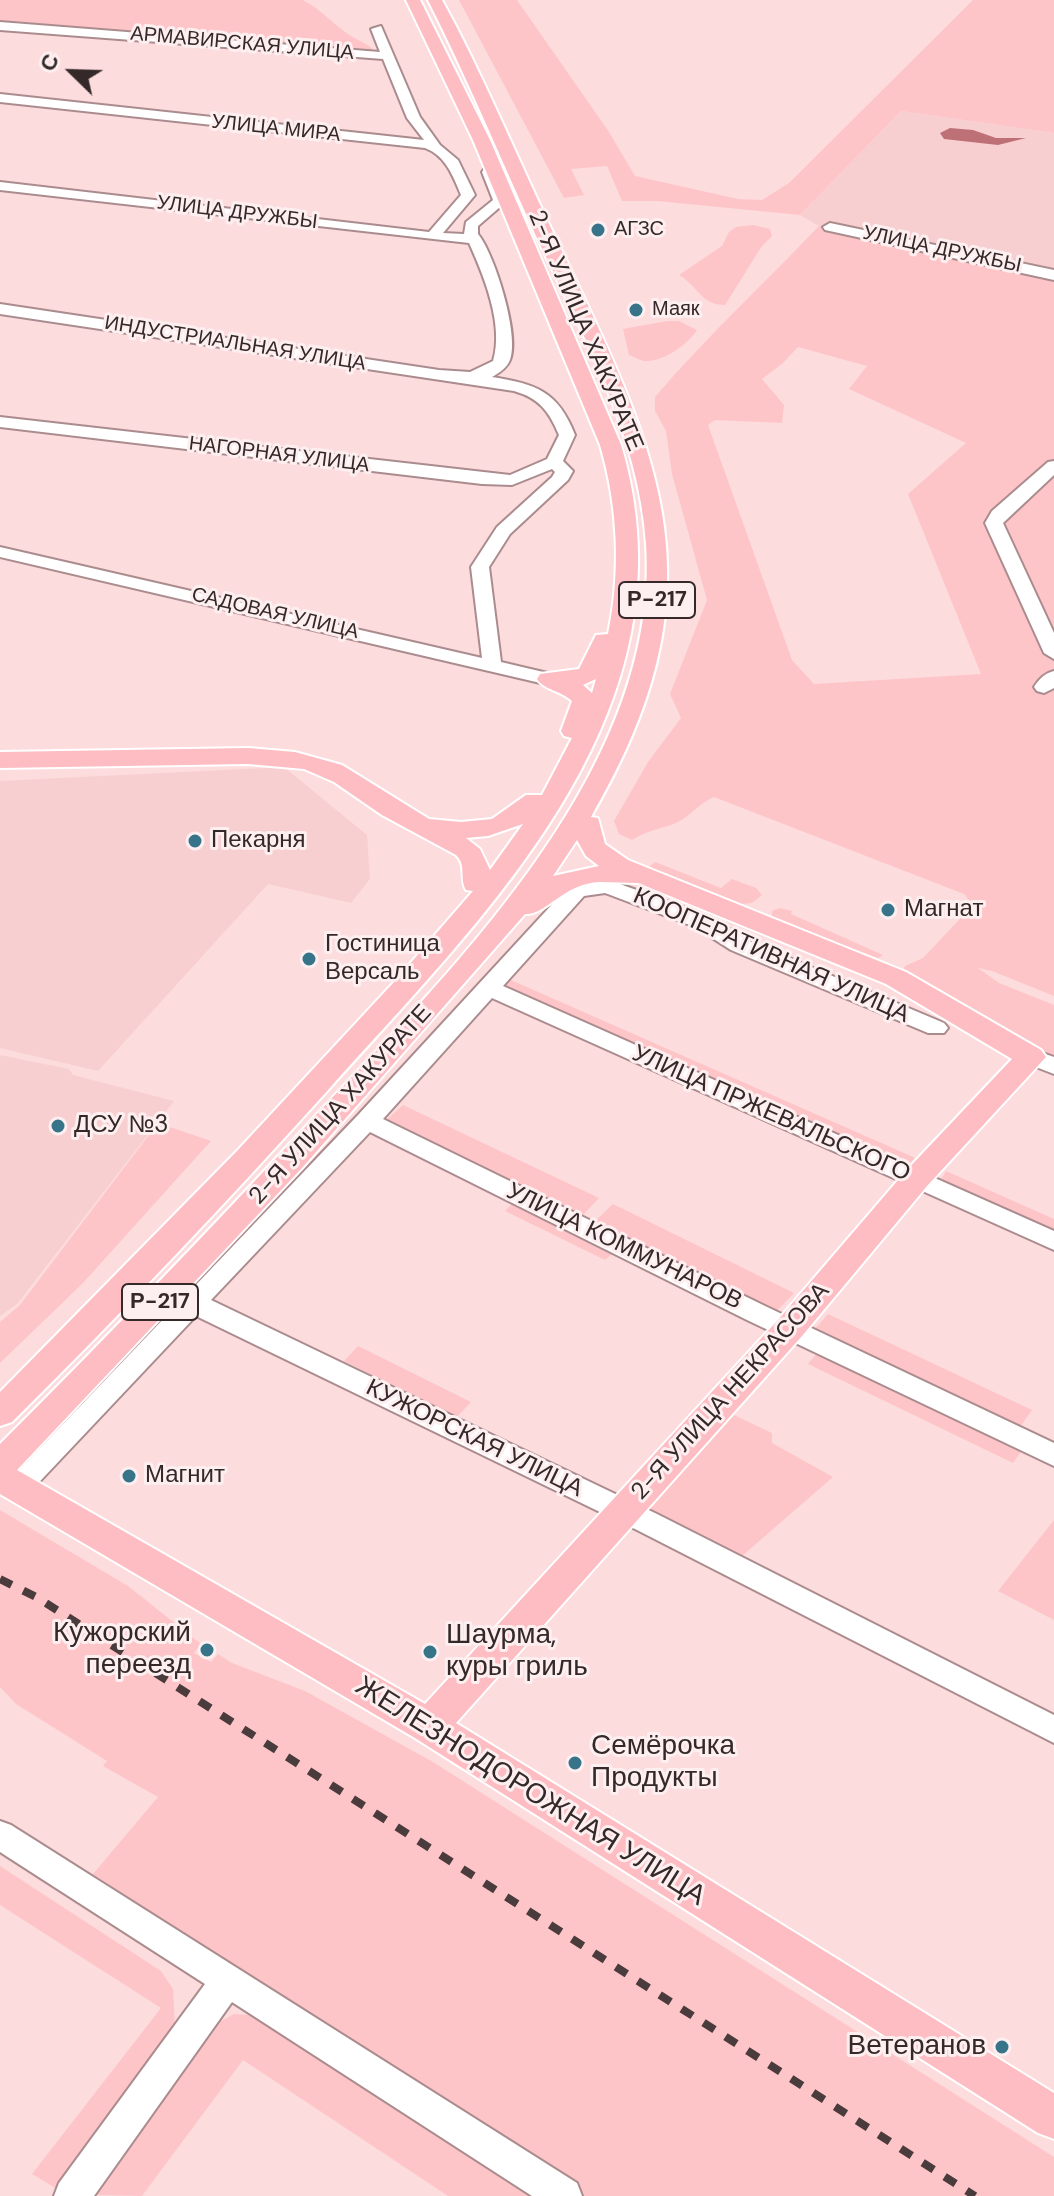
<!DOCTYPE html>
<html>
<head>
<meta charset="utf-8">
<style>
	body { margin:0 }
	#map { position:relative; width:1054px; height:2196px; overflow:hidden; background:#fddcde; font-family:"DM Sans",sans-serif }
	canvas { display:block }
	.north { position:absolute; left:32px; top:32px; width:80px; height:80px; -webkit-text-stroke:6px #fdeff0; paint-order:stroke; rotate:293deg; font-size:22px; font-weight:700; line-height:32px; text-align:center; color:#342828 }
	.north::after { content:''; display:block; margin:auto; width:28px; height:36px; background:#342828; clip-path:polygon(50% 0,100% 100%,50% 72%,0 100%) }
</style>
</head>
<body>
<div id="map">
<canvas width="1054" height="2196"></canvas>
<div class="north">С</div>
</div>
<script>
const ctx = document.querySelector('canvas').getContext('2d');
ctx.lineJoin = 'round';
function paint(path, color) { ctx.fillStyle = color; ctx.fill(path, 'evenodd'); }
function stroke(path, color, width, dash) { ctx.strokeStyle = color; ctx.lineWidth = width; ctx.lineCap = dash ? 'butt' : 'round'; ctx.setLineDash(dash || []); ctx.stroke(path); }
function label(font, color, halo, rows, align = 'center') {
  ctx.font = font + ' "DM Sans",sans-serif'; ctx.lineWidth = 6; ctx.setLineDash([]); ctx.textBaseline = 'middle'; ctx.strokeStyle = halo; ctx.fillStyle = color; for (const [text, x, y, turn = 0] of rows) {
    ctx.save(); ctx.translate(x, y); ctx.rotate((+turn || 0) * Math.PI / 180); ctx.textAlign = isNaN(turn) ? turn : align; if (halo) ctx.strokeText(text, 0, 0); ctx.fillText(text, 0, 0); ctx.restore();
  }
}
const built = new Path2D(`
	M 901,111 L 1054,133 L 1054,276 L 819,226 L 800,215 Z
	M 284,767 L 367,835 L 370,879 L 351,903 L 268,884 L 98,1071 L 0,1048 L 0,781 Z
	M 0,1055 L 69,1069 L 73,1075 L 174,1101 L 17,1304 L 0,1316 Z`);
const green = new Path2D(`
	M 0,0 L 303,0 C 322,10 334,25 351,36 C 362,43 372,44 377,56 L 0,28 Z
	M 459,0 L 517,0 L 609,132 L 635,176 L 738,199 L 762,200 L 789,183 L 973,0 L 1054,0 L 1054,133 L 901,111 L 800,215 L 657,201 L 622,201 L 607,166 L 571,169 L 584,195 L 564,198 Z
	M 753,225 L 770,229 L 772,236 L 762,246 L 725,305 C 701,305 699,287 679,275 L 722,246 L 729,232 L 736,227 Z
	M 819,226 L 1054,276 L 1054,996 L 992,971 L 978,968 L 999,983 L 1054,1005 L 1054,1060 L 903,971 L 905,966 L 923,958 L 973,905 L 964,894 L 714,797 C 699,803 690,817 676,823 C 659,830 650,829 632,840 L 619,834 L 614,821 L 648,762 L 681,718 L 670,694 L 707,600 L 672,474 L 666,431 L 655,411 L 655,397 C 706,337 764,284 819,226 ZM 798,347 L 867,366 L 849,389 L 966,443 L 908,494 L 981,674 L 814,684 L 792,660 L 708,425 L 715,420 L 782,423 L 784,405 L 762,379 L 783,363 Z
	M 667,321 L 679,321 L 697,330 C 688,344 666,360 648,361 C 642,362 635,357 629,355 L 623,329 Z
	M 655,862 L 721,888 L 732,879 L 756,888 L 762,895 L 752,903 L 742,904 L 649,867 Z
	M 780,908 L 792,911 L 791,914 L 883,955 L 878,958 L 777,921 L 772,917 L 772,911 Z
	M 504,977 L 920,1160 L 911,1171 L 498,989 Z
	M 403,1105 L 599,1198 L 580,1218 L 383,1123 Z
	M 158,1123 L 211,1141 L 83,1283 L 0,1363 L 0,1322 L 20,1305 Z
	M 946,1171 L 1054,1219 L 1054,1238 L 938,1185 Z
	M 513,1203 L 613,1253 L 605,1260 L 505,1211 Z
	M 613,1204 L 794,1293 L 774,1314 L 592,1224 Z
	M 828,1314 L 1032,1410 L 1018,1430 L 813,1331 Z
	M 358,1346 L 471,1402 L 456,1418 L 344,1361 Z
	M 818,1352 L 1022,1450 L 1013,1463 L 808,1364 Z
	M 734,1415 L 772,1433 L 772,1443 L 833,1477 L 742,1556 L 646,1511 Z
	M 0,1510 L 128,1586 L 201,1644 L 194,1653 L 211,1662 L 218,1654 L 232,1663 L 305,1691 L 433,1762 L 1054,2157 L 1054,2196 L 584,2196 L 93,1874 L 158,1797 L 103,1766 L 107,1761 L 16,1704 L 0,1687 Z
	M 1054,1520 L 1054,1620 L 998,1591 Z
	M 0,1866 L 161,1971 L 173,1989 L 175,2028 L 57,2189 L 32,2174 L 161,2008 L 0,1905 Z
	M 234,2014 L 250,2015 L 272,2024 L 542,2196 L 448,2196 L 243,2060 L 142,2196 L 95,2195 L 221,2021 Z`);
const water = new Path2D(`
	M 950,128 L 973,130 L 996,138 L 1026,138 L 998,145 L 944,139 L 940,133 Z`);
const minor = new Path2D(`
	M 0,22 L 380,52 L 371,29 L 381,26 L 420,117 L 440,145 L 458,160 L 475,195 L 443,233 L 464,234 L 466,222 L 493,200 L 482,172 L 484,169 L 494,169 L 507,201 L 478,226 L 478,234 C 494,253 520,335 510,360 C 507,368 499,373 492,377 C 536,384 558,391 575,435 L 563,461 L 573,471 L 568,480 L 510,534 L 489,567 L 501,662 L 556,675 L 559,679 L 556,683 L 549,685 L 0,557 L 0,547 L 482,658 L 471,567 L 497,527 L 552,477 L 555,472 L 552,469 L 512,485 L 482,484 L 0,427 L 0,417 L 510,475 L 547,459 L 559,435 C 549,411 539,398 514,391 L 0,314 L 0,304 L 439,370 L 470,372 L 493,361 C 504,325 484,276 469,243 L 0,190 L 0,182 L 429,232 L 461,195 C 453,176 446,156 425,148 L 0,102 L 0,94 L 424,140 L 407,118 L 383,59 L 0,30 Z
	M 830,223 L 1054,270 L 1054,280 L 825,230 L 823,227 Z
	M 1054,461 L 1054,475 L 1003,523 L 1054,633 L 1054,659 L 1044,653 L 985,523 L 992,511 L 1048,462 Z
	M 1054,671 L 1054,688 L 1044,693 L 1037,691 L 1034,687 C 1039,679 1045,673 1054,671 Z
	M 606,879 L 711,917 L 747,940 L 944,1023 L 948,1028 L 944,1033 L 928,1033 L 731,950 L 695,927 L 605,893 L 584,896 L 503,986 L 1054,1231 L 1054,1250 L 492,998 L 383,1119 L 765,1306 L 1054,1443 L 1054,1466 L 747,1320 L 370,1132 L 211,1300 L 657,1514 L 1054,1715 L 1054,1743 L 637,1530 L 196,1316 L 27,1495 L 17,1498 L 7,1495 L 3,1487 L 358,1115 L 569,886 Z
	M 1031,1049 L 1054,1057 L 1054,1074 L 1023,1062 L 1019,1057 L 1023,1052 Z
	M 0,1821 L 11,1825 L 577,2183 L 582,2196 L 532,2196 L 232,2002 L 94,2196 L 54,2196 L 59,2183 L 205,1984 L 0,1852 Z`);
const major = new Path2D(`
	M 406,0 L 420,0 L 490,140 L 621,445 C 700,709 489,911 329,1089 C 226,1203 121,1314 12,1422 L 0,1426 L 0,1392 L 237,1151 L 395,981 L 473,891 L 466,890 C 459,878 467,865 456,855 L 382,815 L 334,782 L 304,769 L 248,764 L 0,768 L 0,752 L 248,748 L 295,752 L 342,765 L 429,819 L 461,822 L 492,819 L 526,795 L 542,795 L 572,738 L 564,736 L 561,731 L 572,701 C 562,691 544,690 537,679 L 540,674 L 579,669 L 596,635 L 608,634 C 621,572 618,506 600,445 L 473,140 ZM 596,679 L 592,693 L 583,685 ZM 523,824 L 490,870 L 480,849 L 466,838 L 488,836 Z
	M 428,0 L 442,0 L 457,28 C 494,100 525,175 560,247 C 665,464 723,591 591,817 L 598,818 L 605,844 L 628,860 L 906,972 L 1041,1050 L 1046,1057 L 927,1186 L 802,1336 L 456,1723 L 1054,2093 L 1054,2139 L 1038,2133 L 415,1738 L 0,1494 L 0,1444 C 104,1340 206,1234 306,1126 C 448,973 661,771 646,544 C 639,435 582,333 536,236 C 500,157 467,77 428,0 ZM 577,840 L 586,856 L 599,866 L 553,876 ZM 600,882 L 638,883 L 886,984 L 1012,1059 L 905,1172 L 778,1320 L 425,1704 L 17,1470 L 302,1168 L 525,914 C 545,916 564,883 600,882 Z`);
const rail = new Path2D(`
	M 0,1579 L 38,1598 L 975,2196`);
const markers = [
	[598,230,8,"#37748a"],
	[636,310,8,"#37748a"],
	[195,841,8,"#37748a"],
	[888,910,8,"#37748a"],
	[309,959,8,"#37748a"],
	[58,1126,8,"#37748a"],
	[129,1476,8,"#37748a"],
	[207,1650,8,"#37748a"],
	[430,1652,8,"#37748a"],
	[575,1763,8,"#37748a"],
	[1002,2047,8,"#37748a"]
];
const farStreetnames = [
	["АРМАВИРСКАЯ УЛИЦА",242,44,5],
	["УЛИЦА МИРА",276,129,6],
	["УЛИЦА ДРУЖБЫ",237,213,7],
	["УЛИЦА ДРУЖБЫ",942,250,12],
	["ИНДУСТРИАЛЬНАЯ УЛИЦА",235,344,9],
	["НАГОРНАЯ УЛИЦА",279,455,7],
	["САДОВАЯ УЛИЦА",275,614,13]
];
const farPoinames = [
	["АГЗС",614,230],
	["Маяк",652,310]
];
const shields = [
	[657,600,76],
	[160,1302,76]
];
const shieldNames = [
	["Р-217",657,600],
	["Р-217",160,1302]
];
const streetNames = [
	["2-Я УЛИЦА ХАКУРАТЕ",585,331,67],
	["КООПЕРАТИВНАЯ УЛИЦА",771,956,24],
	["2-Я УЛИЦА ХАКУРАТЕ",341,1105,-48],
	["УЛИЦА ПРЖЕВАЛЬСКОГО",771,1114,24],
	["УЛИЦА КОММУНАРОВ",624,1247,26],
	["2-Я УЛИЦА НЕКРАСОВА",731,1392,-48],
	["КУЖОРСКАЯ УЛИЦА",474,1439,26]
];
const poiNames = [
	["Пекарня",211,841],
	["Магнат",904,910],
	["Гостиница",325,945],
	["Версаль",325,973],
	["ДСУ №3",74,1126],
	["Магнит",145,1476]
];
const nearPoinames = [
	["Кужорский",191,1634],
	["переезд",191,1666],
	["Шаурма,",446,1636,"left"],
	["куры гриль",446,1668,"left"],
	["Семёрочка",591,1747,"left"],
	["Продукты",591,1779,"left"],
	["Ветеранов",986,2047]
];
const nearStreetnames = [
	["ЖЕЛЕЗНОДОРОЖНАЯ УЛИЦА",530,1792,32]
];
paint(built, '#f8cfd1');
paint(green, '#fec5c9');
paint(water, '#be7077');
stroke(minor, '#ab8c8e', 4);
stroke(major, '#fff', 4);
paint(minor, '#fff');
paint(major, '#febdc3');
stroke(rail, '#4a3b3c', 8, [13, 13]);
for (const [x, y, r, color] of markers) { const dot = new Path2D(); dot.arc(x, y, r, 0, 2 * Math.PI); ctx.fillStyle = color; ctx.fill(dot); stroke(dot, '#fdeff0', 3); }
label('20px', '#342828', '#fdeff0', farStreetnames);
label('20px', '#342828', '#fdeff0', farPoinames, 'left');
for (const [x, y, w] of shields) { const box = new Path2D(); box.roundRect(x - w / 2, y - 18, w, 36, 6); ctx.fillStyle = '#fdeff0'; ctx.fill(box); stroke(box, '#342828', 2); }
label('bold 22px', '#342828', null, shieldNames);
label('24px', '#342828', '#fdeff0', streetNames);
label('24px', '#342828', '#fdeff0', poiNames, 'left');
label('28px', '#342828', '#fdeff0', nearPoinames, 'right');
label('28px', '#342828', '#fdeff0', nearStreetnames);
</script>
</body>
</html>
